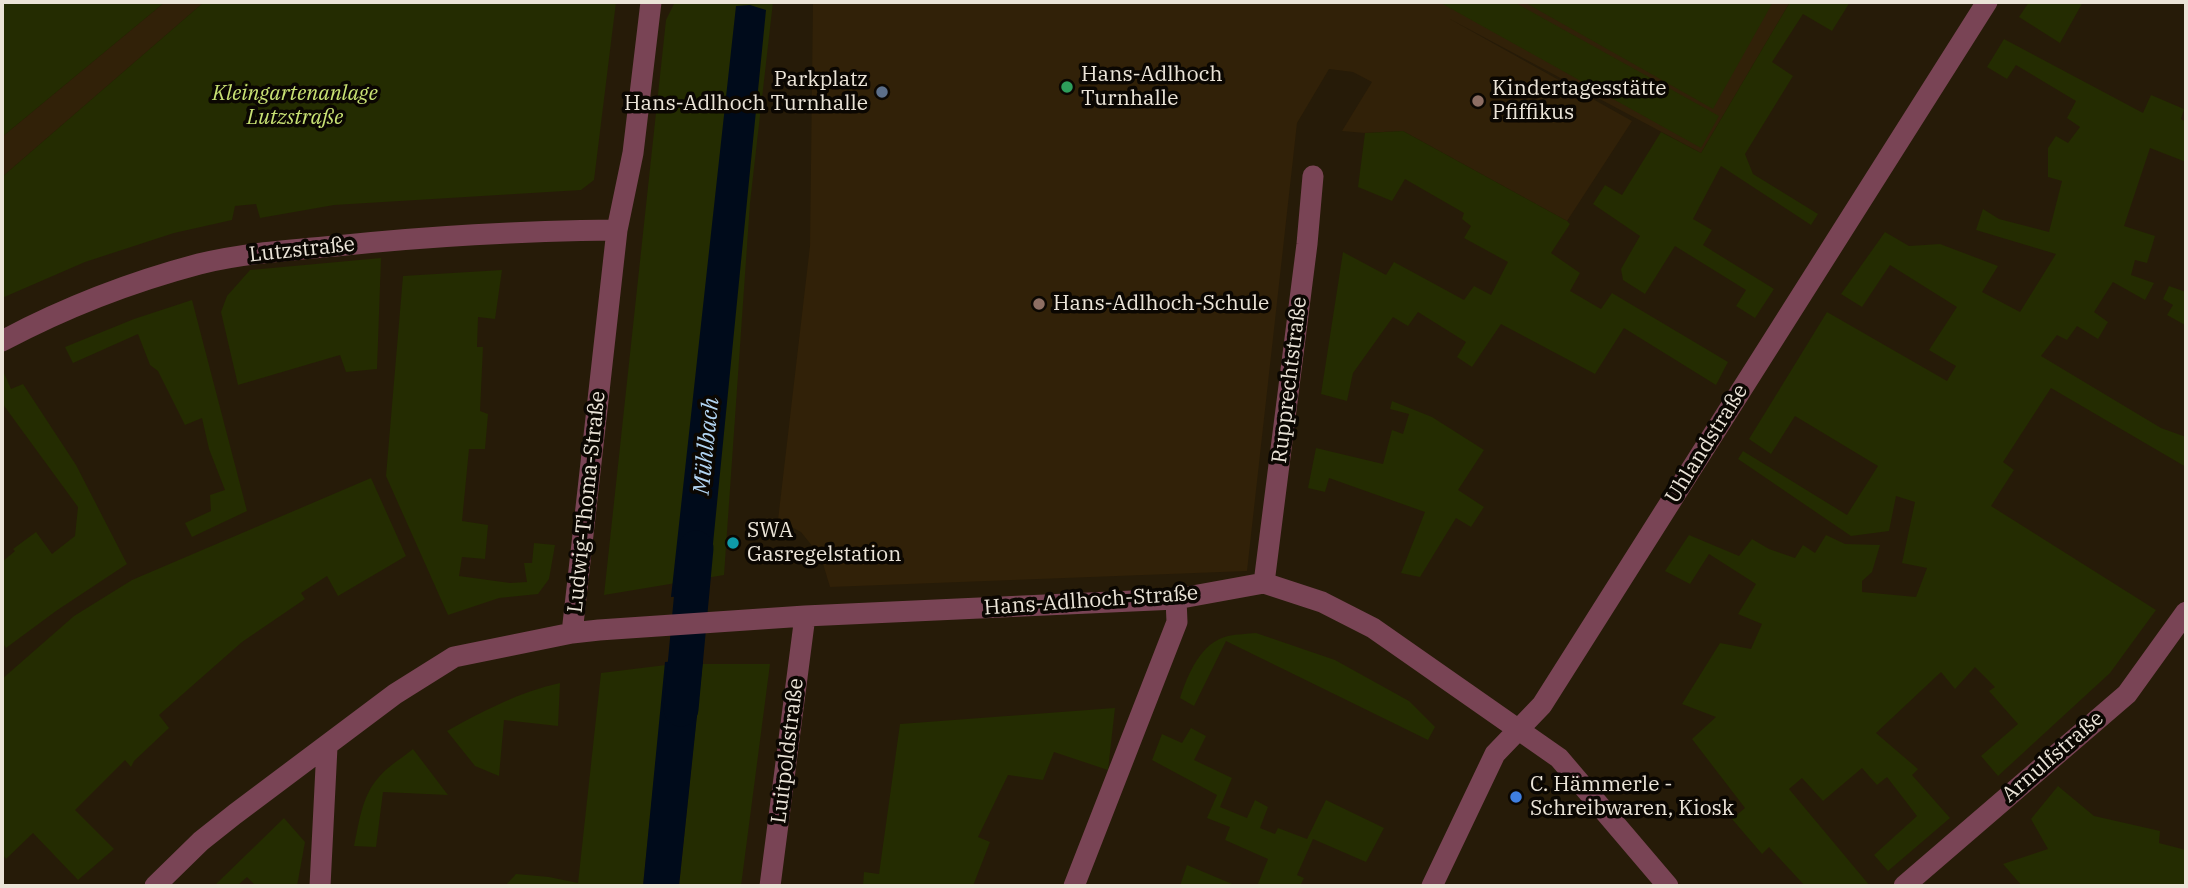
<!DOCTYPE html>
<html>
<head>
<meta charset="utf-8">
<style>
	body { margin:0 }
	#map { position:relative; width:2188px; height:888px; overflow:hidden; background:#261b08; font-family:"IBM Plex Serif",serif }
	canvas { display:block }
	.frame { position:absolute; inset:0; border:4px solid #ebe4d8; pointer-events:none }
</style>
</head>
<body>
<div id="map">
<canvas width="2188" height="888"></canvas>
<div class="frame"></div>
</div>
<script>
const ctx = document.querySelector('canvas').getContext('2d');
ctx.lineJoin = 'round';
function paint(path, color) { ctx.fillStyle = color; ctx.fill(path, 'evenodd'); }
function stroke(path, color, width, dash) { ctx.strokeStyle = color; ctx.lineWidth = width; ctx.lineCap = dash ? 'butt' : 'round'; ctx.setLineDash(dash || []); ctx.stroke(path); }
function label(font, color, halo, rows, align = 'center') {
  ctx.font = font + ' "IBM Plex Serif",serif'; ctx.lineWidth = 7; ctx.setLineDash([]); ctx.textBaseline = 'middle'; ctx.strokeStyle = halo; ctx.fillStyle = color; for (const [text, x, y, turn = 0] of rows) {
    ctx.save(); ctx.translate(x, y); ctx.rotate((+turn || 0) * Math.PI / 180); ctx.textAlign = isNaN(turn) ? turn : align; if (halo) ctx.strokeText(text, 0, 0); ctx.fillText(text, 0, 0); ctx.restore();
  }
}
const built = new Path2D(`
	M 165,2 L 204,2 L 2,177 L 2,137 Z
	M 813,2 L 1790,2 L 1701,153 L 1448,18 L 1632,121 L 1567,221 L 1403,131 L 1365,133 L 1342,131 L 1372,82 L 1353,72 L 1329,69 L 1297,123 L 1247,571 L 830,587 L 821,557 L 801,532 L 778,520 L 810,246 Z`);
const green = new Path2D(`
	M 2,2 L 165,2 L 2,137 Z
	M 204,2 L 616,2 L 594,180 L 581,190 L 334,205 L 260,218 L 256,204 L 235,206 L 232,220 L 174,233 L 85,262 L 2,298 L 2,177 Z
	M 675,2 L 773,2 L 750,203 L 724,575 L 604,595 L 666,20 Z
	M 1439,2 L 1514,2 L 1719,116 L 1701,148 Z
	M 1524,2 L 1773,2 L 1713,109 Z
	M 1790,2 L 1850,2 L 1832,31 L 1803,14 L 1772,62 L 1793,76 L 1745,154 L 1753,174 L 1818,214 L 1811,225 L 1721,166 L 1693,219 L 1712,230 L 1703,245 L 1774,289 L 1755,318 L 1736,306 L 1746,290 L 1675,246 L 1645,294 L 1623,280 L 1621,269 L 1640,236 L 1593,204 L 1605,185 L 1622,195 L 1661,132 L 1701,153 Z
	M 2029,2 L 2083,2 L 2060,43 L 2019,17 Z
	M 2004,39 L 2143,113 L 2151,95 L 2184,109 L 2181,119 L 2186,122 L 2186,162 L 2150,148 L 2124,226 L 2155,236 L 2147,263 L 2135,260 L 2131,275 L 2154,283 L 2145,300 L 2113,282 L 2094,312 L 2108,322 L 2098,339 L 2077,326 L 2067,340 L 2057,335 L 2041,356 L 2161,428 L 2186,437 L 2186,467 L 2051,388 L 2003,462 L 2014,470 L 1991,506 L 2156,610 L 2110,673 L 1998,776 L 1981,756 L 2018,724 L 1989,691 L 1995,687 L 1975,667 L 1955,689 L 1941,672 L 1876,733 L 1918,769 L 1912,775 L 1950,818 L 1888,871 L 1874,855 L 1917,816 L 1887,777 L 1877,785 L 1862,768 L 1823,801 L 1802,778 L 1789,789 L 1870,886 L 1805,886 L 1769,847 L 1762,854 L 1732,819 L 1745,808 L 1692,739 L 1716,717 L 1682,704 L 1720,643 L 1751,649 L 1762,624 L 1738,614 L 1756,584 L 1709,554 L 1690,584 L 1665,571 L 1689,535 L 1739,556 L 1752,539 L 1769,549 L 1795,558 L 1803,545 L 1815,553 L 1826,535 L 1845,544 L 1880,545 L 1872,572 L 1862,581 L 1862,592 L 1916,597 L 1927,568 L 1902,563 L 1915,502 L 1896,496 L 1889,531 L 1851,536 L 1738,459 L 1743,451 L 1847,515 L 1878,466 L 1795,416 L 1771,454 L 1749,439 L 1827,312 L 1947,381 L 1956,366 L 1929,350 L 1957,307 L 1890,265 L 1862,307 L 1841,294 L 1885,232 L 1909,246 L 1940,244 L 1998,266 L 1982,292 L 2020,312 L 2056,254 L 1976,230 L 1983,209 L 1999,219 L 2049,232 L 2062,181 L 2048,177 L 2048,148 L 2056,136 L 2068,143 L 2080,127 L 2067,118 L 2076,101 L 2016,65 L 2007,79 L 1987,67 Z
	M 1403,131 L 1567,221 L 1570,224 L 1551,253 L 1580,273 L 1570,291 L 1601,309 L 1612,293 L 1728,362 L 1716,385 L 1624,328 L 1595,374 L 1501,324 L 1472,367 L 1457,357 L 1466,342 L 1418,312 L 1408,326 L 1393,317 L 1353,373 L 1347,401 L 1321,394 L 1343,252 L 1386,275 L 1394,262 L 1464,300 L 1474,286 L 1491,295 L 1508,262 L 1464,238 L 1471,226 L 1462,219 L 1464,213 L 1405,179 L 1392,201 L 1358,187 L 1365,133 Z
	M 381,258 L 377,369 L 346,372 L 340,355 L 238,385 L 221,312 L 227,296 L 250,270 Z
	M 502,270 L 495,319 L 478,317 L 477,347 L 483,347 L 480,411 L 488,414 L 485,449 L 469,449 L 462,521 L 488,525 L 485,559 L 462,557 L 459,576 L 510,583 L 527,582 L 524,563 L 532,563 L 534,543 L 555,545 L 549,579 L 538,594 L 499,598 L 448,615 L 386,476 L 403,276 Z
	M 2169,286 L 2186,292 L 2185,325 L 2167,315 L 2173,305 L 2163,299 Z
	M 192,300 L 247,511 L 192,537 L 185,523 L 211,511 L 210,495 L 225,490 L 209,449 L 202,418 L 185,425 L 158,371 L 150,365 L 138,334 L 73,363 L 65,347 L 134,319 Z
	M 4,373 L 11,389 L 23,384 L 76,465 L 127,564 L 56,611 L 6,648 L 2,642 L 2,562 L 15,551 L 13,549 L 36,532 L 52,554 L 75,536 L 78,507 L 2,403 L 2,374 Z
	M 1392,401 L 1432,417 L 1484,450 L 1458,490 L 1484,507 L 1471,527 L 1456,518 L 1420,577 L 1401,573 L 1425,512 L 1329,478 L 1325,492 L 1308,488 L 1316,448 L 1383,464 L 1392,430 L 1403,434 L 1409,414 L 1390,409 Z
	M 371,478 L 406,556 L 338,596 L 327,576 L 301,593 L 305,599 L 242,642 L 159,715 L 169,728 L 134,761 L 131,767 L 125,760 L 75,810 L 114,849 L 78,880 L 33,833 L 6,859 L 2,854 L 2,679 L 74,616 L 132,580 Z
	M 1256,633 L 1335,660 L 1409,701 L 1435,727 L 1428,740 L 1226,641 L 1194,706 L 1180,698 C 1188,674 1201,642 1228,636 C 1237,634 1247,634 1256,633 Z
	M 702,664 L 770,664 L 741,886 L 679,886 Z
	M 666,665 L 643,886 L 505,886 L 516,874 L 549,877 L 578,883 L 601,673 Z
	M 560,683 L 558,726 L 504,720 L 499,776 L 475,766 L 447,731 C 483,711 519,692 560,683 Z
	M 1115,708 L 1108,770 L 1054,752 L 1043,780 L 1008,775 L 978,837 L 990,842 L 973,886 L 863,886 L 864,872 L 879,874 L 900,724 Z
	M 1191,728 L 1206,736 L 1194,760 L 1232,778 L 1220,807 L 1247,818 L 1255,800 L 1268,807 L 1260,828 L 1275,834 L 1278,828 L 1307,839 L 1326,800 L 1384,828 L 1366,862 L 1313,839 L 1297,875 L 1304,878 L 1300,886 L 1257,886 L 1268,859 L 1225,840 L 1230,827 L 1207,818 L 1217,795 L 1152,760 L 1162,734 L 1182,743 Z
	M 413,749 L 448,795 L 383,792 L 376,847 L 354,846 C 359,823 362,795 379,777 C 388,766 402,758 413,749 Z
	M 2058,786 L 2094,816 L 2160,831 L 2159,843 L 2186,850 L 2186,886 L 2022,886 L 2003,864 L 2048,849 L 2031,819 Z
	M 284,818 L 305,842 L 297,886 L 256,886 L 247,877 L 237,886 L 214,886 Z
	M 1187,865 L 1237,886 L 1180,886 Z`);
const water = new Path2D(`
	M 750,5 L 766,10 L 708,594 L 671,597 L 736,6 Z
	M 703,659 L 679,886 L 643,886 L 665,662 Z`);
const canal = new Path2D(`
	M 681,709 L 696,548`);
const minor = new Path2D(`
	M 2,341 C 64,308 131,282 199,264 C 244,253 291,250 336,246 C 430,236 523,231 617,230
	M 1264,583 L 1307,244 L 1313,176
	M 572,633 L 617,230 L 633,153 L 651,2
	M 155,886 L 201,841 L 235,814 L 395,694 L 454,657 L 572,633 L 599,630 L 805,616 L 1176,599 L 1264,583 L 1322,602 L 1373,628 L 1559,758 L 1668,886
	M 320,886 L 327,747
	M 770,886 L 805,616
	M 1074,886 L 1177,622 L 1176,599
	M 1432,886 L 1495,754 L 1542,705 L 1987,2
	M 1904,886 L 2127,694 L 2186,612`);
const markers = [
	[1067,87,7,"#2e9e5b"],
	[882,92,7,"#5c6f8a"],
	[1478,101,7,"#8d6e63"],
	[1039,304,7,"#8d6e63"],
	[733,543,7,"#0f9aa8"],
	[1516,797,7,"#3f7fe0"]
];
const poiNames = [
	["Hans-Adlhoch",1081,75],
	["Turnhalle",1081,99],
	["Parkplatz",868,80,"right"],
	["Hans-Adlhoch Turnhalle",868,104,"right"],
	["Kindertagesstätte",1492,89],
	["Pfiffikus",1492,113],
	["Hans-Adlhoch-Schule",1053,304],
	["SWA",747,531],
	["Gasregelstation",747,555],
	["C. Hämmerle -",1530,785],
	["Schreibwaren, Kiosk",1530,809]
];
const parkNames = [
	["Kleingartenanlage",295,94],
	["Lutzstraße",295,118]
];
const streetNames = [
	["Lutzstraße",302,250,-6],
	["Rupprechtstraße",1290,380,-83],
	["Uhlandstraße",1707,444,-58],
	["Ludwig-Thoma-Straße",587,502,-84],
	["Hans-Adlhoch-Straße",1091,601,-4],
	["Luitpoldstraße",788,751,-83],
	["Arnulfstraße",2053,757,-41]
];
const waterNames = [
	["Mühlbach",707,446,-84]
];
paint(built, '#312108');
paint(green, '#242c01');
paint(water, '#000b1b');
stroke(canal, '#000b1b', 35);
stroke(minor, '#794455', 21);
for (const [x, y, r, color] of markers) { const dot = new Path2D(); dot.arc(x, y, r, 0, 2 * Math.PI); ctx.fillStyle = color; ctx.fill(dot); stroke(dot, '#0b0702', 2.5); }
label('21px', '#ebe4d8', '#0b0702', poiNames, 'left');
label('italic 21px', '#c9e274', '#0b0702', parkNames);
label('21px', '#ebe4d8', '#0b0702', streetNames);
label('italic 23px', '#b2d4f2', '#0b0702', waterNames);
</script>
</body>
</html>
